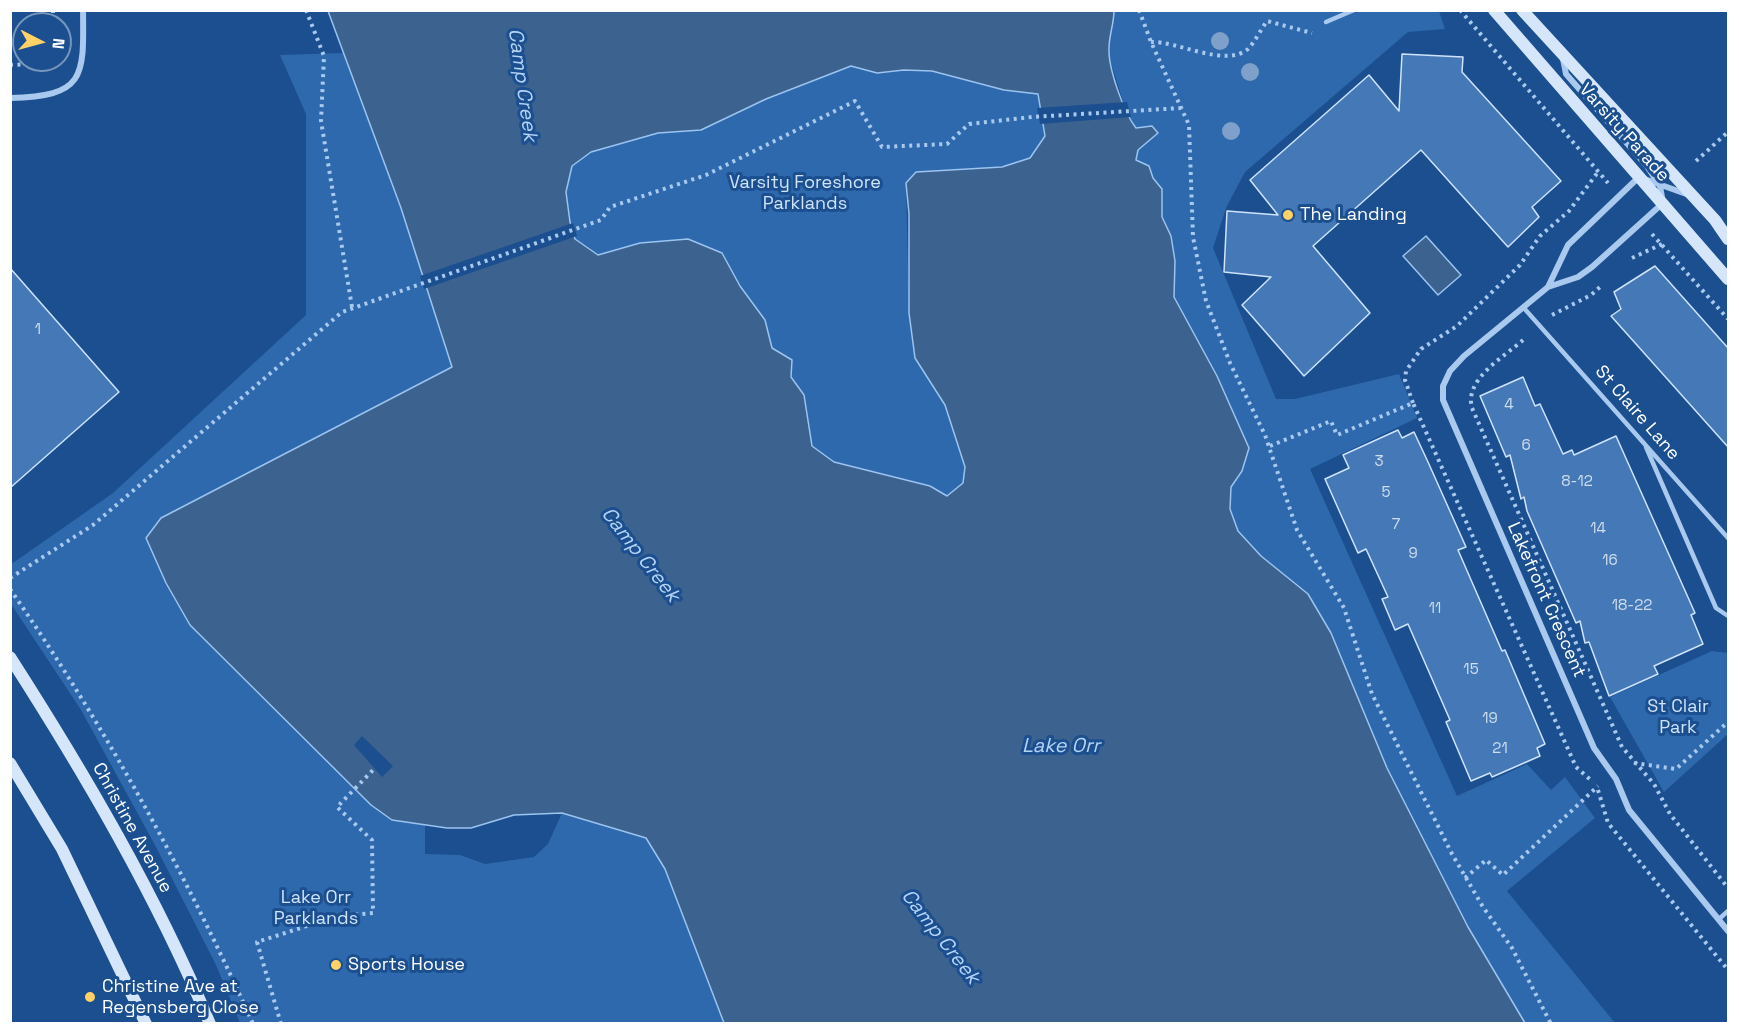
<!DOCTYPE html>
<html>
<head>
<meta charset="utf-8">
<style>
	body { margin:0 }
	#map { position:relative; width:1739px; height:1034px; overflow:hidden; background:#1b4f8f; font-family:"Space Grotesk",sans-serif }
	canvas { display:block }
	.frame { position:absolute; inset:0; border:12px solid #fff; pointer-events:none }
	.north { position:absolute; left:12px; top:12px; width:60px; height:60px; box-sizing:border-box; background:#1b4f8f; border:2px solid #7695bc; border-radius:50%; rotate:96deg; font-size:16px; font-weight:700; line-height:24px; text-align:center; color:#fff }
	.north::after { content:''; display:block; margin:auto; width:21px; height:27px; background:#ffd166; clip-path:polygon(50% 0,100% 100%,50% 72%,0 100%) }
</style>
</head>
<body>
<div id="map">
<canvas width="1739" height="1034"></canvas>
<div class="frame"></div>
<div class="north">N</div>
</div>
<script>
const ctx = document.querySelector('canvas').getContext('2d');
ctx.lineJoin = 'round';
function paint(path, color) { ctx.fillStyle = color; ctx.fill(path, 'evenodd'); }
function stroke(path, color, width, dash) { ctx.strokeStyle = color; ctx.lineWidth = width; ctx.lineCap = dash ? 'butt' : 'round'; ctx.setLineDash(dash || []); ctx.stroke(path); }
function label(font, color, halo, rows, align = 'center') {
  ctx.font = font + ' "Space Grotesk",sans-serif'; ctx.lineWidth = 6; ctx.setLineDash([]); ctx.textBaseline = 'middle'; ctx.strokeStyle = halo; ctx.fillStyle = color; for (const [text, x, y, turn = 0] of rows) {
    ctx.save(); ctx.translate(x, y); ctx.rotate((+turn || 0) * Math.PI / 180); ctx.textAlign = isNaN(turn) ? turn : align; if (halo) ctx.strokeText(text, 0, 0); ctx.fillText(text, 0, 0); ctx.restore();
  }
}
const green = new Path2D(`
	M 1114,11 L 1439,11 L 1445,29 L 1408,32 L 1245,172 L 1226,208 L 1213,248 L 1276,399 L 1295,399 L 1399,374 L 1417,418 L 1310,469 L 1457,796 L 1527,764 L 1551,790 L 1565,777 L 1595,818 L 1507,891 L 1615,1023 L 1525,1023 L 1468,927 L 1387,768 L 1331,633 L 1308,594 L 1261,556 L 1238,531 L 1230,509 L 1231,487 L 1242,471 L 1249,448 L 1217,376 L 1174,297 L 1175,261 L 1171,236 L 1162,217 L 1162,189 L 1153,178 L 1149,166 L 1136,160 L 1136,128 L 1128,117 L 1111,63 L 1109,47 Z
	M 344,53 L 401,208 L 453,367 L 161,518 L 392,820 L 425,824 L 425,854 L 460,855 L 485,864 L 534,857 L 548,844 L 562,813 L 646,838 L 665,869 L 724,1023 L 240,1023 L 216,965 L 156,847 L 81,710 L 11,604 L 10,565 L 113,493 L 306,315 L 306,114 L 280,55 Z
	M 851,66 L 877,73 L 904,70 L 932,71 L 1004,90 L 1038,93 L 1045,136 L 1030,158 L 1002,167 L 916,172 L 906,183 L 909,313 L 915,358 L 945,405 L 965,467 L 963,483 L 947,496 L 930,486 L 834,462 L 812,446 L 804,395 L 772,348 L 765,320 L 740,286 L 722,253 L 640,243 L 598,255 L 575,239 L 570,222 L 566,192 L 572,166 L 591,152 L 658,133 L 701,130 L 766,99 Z
	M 1712,651 L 1728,653 L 1728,734 L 1664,792 L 1610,697 Z`);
const water = new Path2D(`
	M 328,11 L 1114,11 C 1114,23 1109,36 1109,48 C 1108,68 1124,113 1136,128 L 1152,126 L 1158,133 L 1138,150 L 1136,160 L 1149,166 L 1153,178 L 1162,189 L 1162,217 L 1171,236 L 1175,261 L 1174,297 L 1217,376 L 1249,448 L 1242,471 L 1231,487 L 1230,509 L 1238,531 L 1261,556 L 1308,594 L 1331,633 L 1387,768 L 1468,927 L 1525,1023 L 724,1023 L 665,869 L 646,838 L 562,813 L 514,815 L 471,828 L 447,828 L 392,820 L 371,805 L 190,625 L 166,583 L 146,538 L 161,518 L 452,367 L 401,208 ZM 851,66 L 877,73 L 904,70 L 932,71 L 1004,90 L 1038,94 L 1045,136 L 1030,158 L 1002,167 L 916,172 L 906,183 L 909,214 L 909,313 L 915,358 L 945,405 L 965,467 L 963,483 L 947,496 L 930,486 L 834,462 L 812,446 L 804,395 L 791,377 L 792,360 L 772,348 L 765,320 L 740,286 L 722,253 L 688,239 L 640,243 L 598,255 L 575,239 L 570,222 L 566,192 L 572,166 L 591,152 L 658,133 L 701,130 L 766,99 Z
	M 1426,236 L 1461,275 L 1438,295 L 1403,256 Z`);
const pier = new Path2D(`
	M 1127,102 L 1131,117 L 1040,124 L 1037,108 Z
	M 573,223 L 577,236 L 424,289 L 420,276 Z
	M 362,736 L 393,766 L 382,777 L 354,745 Z`);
const building = new Path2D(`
	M 1402,54 L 1463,57 L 1462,72 L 1561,181 L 1532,207 L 1539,217 L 1508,247 L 1421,150 L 1313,246 L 1370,313 L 1304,376 L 1242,305 L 1271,277 L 1224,272 L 1227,211 L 1278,215 L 1250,180 L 1369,75 L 1399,111 Z
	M 1655,266 L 1728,348 L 1728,447 L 1611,316 L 1621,309 L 1614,292 Z
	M 10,268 L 119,392 L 10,488 Z
	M 1523,377 L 1535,406 L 1540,404 L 1563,454 L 1572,450 L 1574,455 L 1616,436 L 1695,613 L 1691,615 L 1703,644 L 1654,666 L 1658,674 L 1609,696 L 1589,642 L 1585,643 L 1580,621 L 1576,623 L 1527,511 L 1524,497 L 1521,499 L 1510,455 L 1506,457 L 1480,396 Z
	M 1398,430 L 1402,438 L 1414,432 L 1428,462 L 1466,547 L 1458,550 L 1502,651 L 1505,650 L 1545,744 L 1537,748 L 1540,756 L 1492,777 L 1490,773 L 1471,781 L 1446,722 L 1450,720 L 1408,624 L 1395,630 L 1382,599 L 1388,597 L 1366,549 L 1358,553 L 1325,479 L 1349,468 L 1343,455 Z`);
const path = new Path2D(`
	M 53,10 L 53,24
	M 306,10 L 324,56 L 321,121 L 352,307
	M 1139,10 L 1151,42 L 1189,125 L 1193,237 L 1206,301 L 1230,363 L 1265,435 L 1297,530 L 1344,608 L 1372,694 L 1452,854 L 1483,907 L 1512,948 L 1551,1024
	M 1460,10 L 1608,183
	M 1151,42 C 1178,41 1225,68 1248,49 C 1255,42 1261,29 1267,21 L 1312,33
	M 10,65 L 51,63 L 52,60
	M 1696,161 L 1728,132
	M 1652,234 L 1728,319
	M 1632,258 L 1662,244
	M 1552,315 L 1591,295 L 1600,287
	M 1523,340 C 1504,357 1464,379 1472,408 L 1622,747 L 1654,784 L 1670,814 L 1728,888
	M 1413,403 L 1405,380 L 1406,371 L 1421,349 L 1457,326 L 1520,265 L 1540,236 L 1569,211 L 1598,172
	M 1270,446 L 1331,421 L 1337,435 L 1413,403 L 1576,767 L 1593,782
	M 10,578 L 93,525 L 342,312 L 601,220 L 610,207 L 706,175 L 855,101 L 882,147 L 947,144 L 969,124 L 1032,117 L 1181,108
	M 10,589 C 105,726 185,872 253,1024
	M 1634,763 L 1676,769 L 1728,722
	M 1598,790 L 1608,823 L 1728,970
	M 1465,878 L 1486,860 L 1503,875 L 1598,786
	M 281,1024 L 257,942 L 338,916 L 373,913 L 372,840 L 337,807 L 375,768`);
const lane = new Path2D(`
	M 1326,22 L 1354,10
	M 1523,307 L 1728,538
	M 1646,447 L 1716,608 L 1728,616
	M 1719,919 L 1728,911`);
const street = new Path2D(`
	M 1563,59 L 1566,74 L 1647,166 L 1660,186 L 1663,203 L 1592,267 L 1578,277 L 1548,287 L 1464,356 L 1450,371 L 1443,386 L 1443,400 L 1594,748 L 1616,779 L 1629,810 L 1728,931
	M 10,98 C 85,96 84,78 83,10
	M 1548,287 L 1568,245 L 1639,177 L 1689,195`);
const secondary = new Path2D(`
	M 1494,10 L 1728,279
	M 1522,10 L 1715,220 L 1728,239
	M 10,657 C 85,774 156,895 210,1024
	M 10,763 L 62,849 L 146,1024`);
const trees = [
	[1220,41],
	[1250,72],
	[1231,131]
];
const markers = [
	[1288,215,6,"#ffd166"],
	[336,965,6,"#ffd166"],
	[90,997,6,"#ffd166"]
];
const numberNames = [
	["1",38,330],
	["4",1509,405],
	["6",1526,446],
	["3",1379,462],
	["8-12",1577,482],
	["5",1386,493],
	["7",1396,525],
	["14",1598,529],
	["9",1413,554],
	["16",1610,561],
	["18-22",1632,606],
	["11",1435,609],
	["15",1471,670],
	["19",1490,719],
	["21",1500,749]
];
const streetNames = [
	["Varsity Parade",1624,133,48],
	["St Claire Lane",1637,413,49],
	["Lakefront Crescent",1546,600,66],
	["Christine Avenue",132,828,61]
];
const parkNames = [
	["Varsity Foreshore",805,183],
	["Parklands",805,204],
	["St Clair",1678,707],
	["Park",1678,728],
	["Lake Orr",316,898],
	["Parklands",316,919]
];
const poiNames = [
	["The Landing",1300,215],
	["Sports House",348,965],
	["Christine Ave at",102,987],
	["Regensberg Close",102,1008]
];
const waterNames = [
	["Camp Creek",522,85,82],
	["Camp Creek",640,555,52],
	["Lake Orr",1061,747],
	["Camp Creek",940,937,52]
];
paint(green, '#2e69ad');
paint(water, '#3c6290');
stroke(water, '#9cc4f0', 1.5);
paint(pier, '#1b4f8f');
paint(building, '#4478b7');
stroke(building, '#cfe3fa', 1.5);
stroke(path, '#a9c9ee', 4, [3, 4.5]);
stroke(lane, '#a9c9ee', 4.5);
stroke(street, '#a9c9ee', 6);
stroke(secondary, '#d6e6fa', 12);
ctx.fillStyle = '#7ea0ca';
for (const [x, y] of trees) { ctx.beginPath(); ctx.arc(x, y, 9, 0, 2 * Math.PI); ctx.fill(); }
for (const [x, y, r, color] of markers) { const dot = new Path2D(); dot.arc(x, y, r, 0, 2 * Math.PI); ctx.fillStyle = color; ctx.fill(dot); stroke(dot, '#1b4f8f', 2); }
label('15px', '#d0dded', null, numberNames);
label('18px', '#fff', '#1b4f8f', streetNames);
label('18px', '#cfe3fa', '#1b4f8f', parkNames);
label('18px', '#fff', '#1b4f8f', poiNames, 'left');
label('italic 20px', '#b5d3f5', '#1b4f8f', waterNames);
</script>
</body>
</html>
